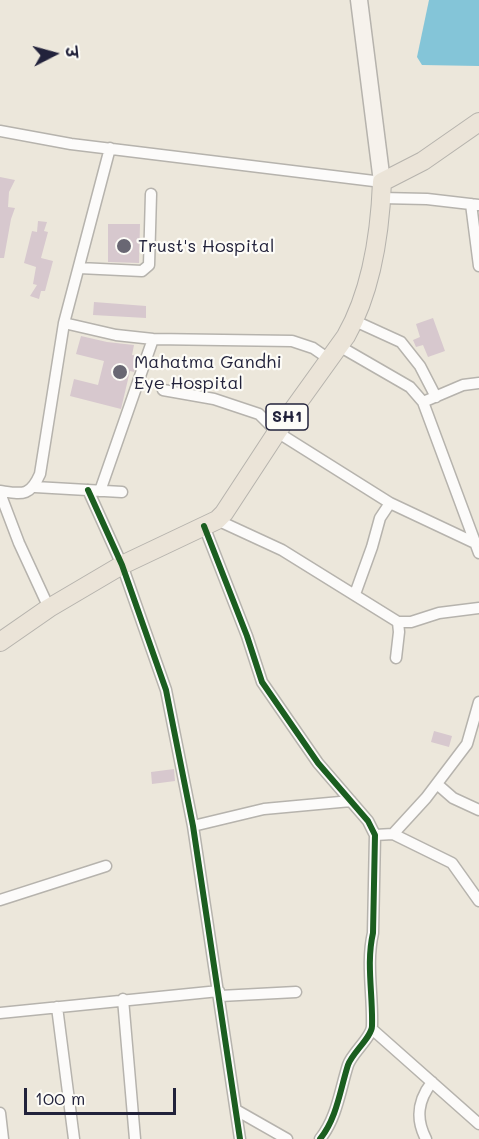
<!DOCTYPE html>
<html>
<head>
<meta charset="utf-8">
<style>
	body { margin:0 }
	#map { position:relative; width:479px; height:1139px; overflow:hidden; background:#ece7db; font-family:Mali,"Playpen Sans Deva",sans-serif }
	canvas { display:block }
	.north { position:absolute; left:24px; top:24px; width:60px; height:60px; -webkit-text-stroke:4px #fdfcf7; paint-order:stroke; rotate:84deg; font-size:16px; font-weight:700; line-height:24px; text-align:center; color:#22223b }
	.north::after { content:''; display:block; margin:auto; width:21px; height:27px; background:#22223b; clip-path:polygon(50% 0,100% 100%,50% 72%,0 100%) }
	.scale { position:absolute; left:24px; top:1088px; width:152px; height:27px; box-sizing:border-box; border:3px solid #22223b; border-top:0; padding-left:8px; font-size:18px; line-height:21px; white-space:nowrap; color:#22223b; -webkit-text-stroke:4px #fdfcf7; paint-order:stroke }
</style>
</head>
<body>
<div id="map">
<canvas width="479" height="1139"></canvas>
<div class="north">उ</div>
<div class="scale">100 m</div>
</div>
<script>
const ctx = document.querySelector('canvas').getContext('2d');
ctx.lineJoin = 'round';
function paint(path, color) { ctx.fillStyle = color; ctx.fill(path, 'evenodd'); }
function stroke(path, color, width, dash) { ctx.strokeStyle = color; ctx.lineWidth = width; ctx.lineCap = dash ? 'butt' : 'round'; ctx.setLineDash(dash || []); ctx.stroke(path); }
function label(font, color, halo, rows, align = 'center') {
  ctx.font = font + ' Mali,sans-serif'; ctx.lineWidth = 4.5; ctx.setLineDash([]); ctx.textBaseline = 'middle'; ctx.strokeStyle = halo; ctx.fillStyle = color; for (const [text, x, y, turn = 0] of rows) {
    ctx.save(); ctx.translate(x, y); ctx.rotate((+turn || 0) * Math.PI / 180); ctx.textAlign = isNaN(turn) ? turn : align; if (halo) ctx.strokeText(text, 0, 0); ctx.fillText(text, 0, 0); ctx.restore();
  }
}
const water = new Path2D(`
	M 429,0 L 479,0 L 479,66 L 422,65 L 417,57 Z`);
const building = new Path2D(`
	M 0,177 L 15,180 L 9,192 L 8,207 L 15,208 L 11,219 L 4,258 L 0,258 Z
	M 38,221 L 47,222 L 44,231 L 48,232 L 41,258 L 53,261 L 45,291 L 41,291 L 39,299 L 30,296 L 37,285 L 33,284 L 36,267 L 24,263 L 32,231 L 37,232 Z
	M 108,224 L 140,224 L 139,263 L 108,262 Z
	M 94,302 L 146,306 L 146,318 L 93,315 Z
	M 433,318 L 445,351 L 428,357 L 423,345 L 416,347 L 413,340 L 420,337 L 416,324 Z
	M 81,336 L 107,342 L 134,345 L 132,355 L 139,356 L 134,372 L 130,371 L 121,409 L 70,396 L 74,379 L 98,385 L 104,361 L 76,354 Z
	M 434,731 L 452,736 L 449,747 L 431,742 Z
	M 174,769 L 175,781 L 152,784 L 151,772 Z`);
const street = new Path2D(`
	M 0,131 L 71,144 L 382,182
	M 381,198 L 427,199 L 479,205
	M 471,204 L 479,266
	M 79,268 L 142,271 L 149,265 L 151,194
	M 355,321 L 401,342 L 420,366 L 436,397
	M 64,323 L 116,335 L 153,339 L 292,341 L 313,348 L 329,359
	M 339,346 L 410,387 L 423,402
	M 479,383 L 463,385 L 423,402 L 479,553
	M 163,390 L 214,399 L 259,414 L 277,432 L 390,503 L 475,543
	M 35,487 L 122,492
	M 88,490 L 122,565 L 166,690 L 193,826 L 240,1139
	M 0,491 C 22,494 30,497 40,474 L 64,323 L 110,148
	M 100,491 L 153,339
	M 0,493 L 19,543 L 49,608
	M 217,520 L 282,550 L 398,622
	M 204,526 L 247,636 L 262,682 L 318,763 L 368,821 L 375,835 L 373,933 C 366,963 373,995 372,1026 C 372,1037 352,1053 348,1065 C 340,1090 337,1118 320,1139
	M 355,594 L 372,547 L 380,518 L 390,503
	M 396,658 L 399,632 L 398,622 L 411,622 L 439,613 L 479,608
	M 437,784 L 453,798 L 479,810
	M 193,826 L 264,809 L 351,801
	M 393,834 L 452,863 L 479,901
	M 375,835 L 393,834 L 426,798 L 467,744 L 479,702
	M 0,900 L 106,866
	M 220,996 L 296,992
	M 123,999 L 135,1139
	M 57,1007 L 74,1139
	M 0,1013 L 219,991
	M 373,1030 L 479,1124
	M 236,1110 L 287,1139
	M 0,1113 L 3,1139
	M 426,1139 C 415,1118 418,1100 432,1082`);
const secondary = new Path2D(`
	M 359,0 L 382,182`);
const primary = new Path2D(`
	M 0,642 L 49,608 L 122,565 L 217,520 L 224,513 L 277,432 L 346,336 C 372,290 380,235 382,182 L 423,161 L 479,122`);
const cycleway = new Path2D(`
	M 88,490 L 122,565 L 166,690 L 193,826 L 240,1139
	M 204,526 L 247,636 L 262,682 L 318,763 L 368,821 L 375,835 L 373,933 C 366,963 373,995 372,1026 C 372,1037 352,1053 348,1065 C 340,1090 337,1118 320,1139`);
const markers = [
	[124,246,8,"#696773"],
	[120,372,8,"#696773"]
];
const shields = [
	[287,417,42]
];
const shieldNames = [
	["SH1",287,417]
];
const poiNames = [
	["Trust's Hospital",138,246],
	["Mahatma Gandhi",134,362],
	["Eye Hospital",134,383]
];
paint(water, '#84c5d8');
paint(building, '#d7c8ce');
stroke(street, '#b6b3ad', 13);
stroke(secondary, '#b6b3ad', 19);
stroke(primary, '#b6b3ad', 20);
stroke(street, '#fcfbfa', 10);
stroke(secondary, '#f6f2ec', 16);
stroke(primary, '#ebe4d8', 18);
stroke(cycleway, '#1b5e20', 6);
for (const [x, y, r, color] of markers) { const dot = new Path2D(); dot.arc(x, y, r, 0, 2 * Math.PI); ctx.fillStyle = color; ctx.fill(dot); stroke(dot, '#fdfcf7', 2); }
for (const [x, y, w] of shields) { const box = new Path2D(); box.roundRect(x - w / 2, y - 13, w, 26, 4.5); ctx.fillStyle = '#fdfcf7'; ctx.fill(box); stroke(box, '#22223b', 1.5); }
label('bold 16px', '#22223b', null, shieldNames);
label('18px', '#22223b', '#fdfcf7', poiNames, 'left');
</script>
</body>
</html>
